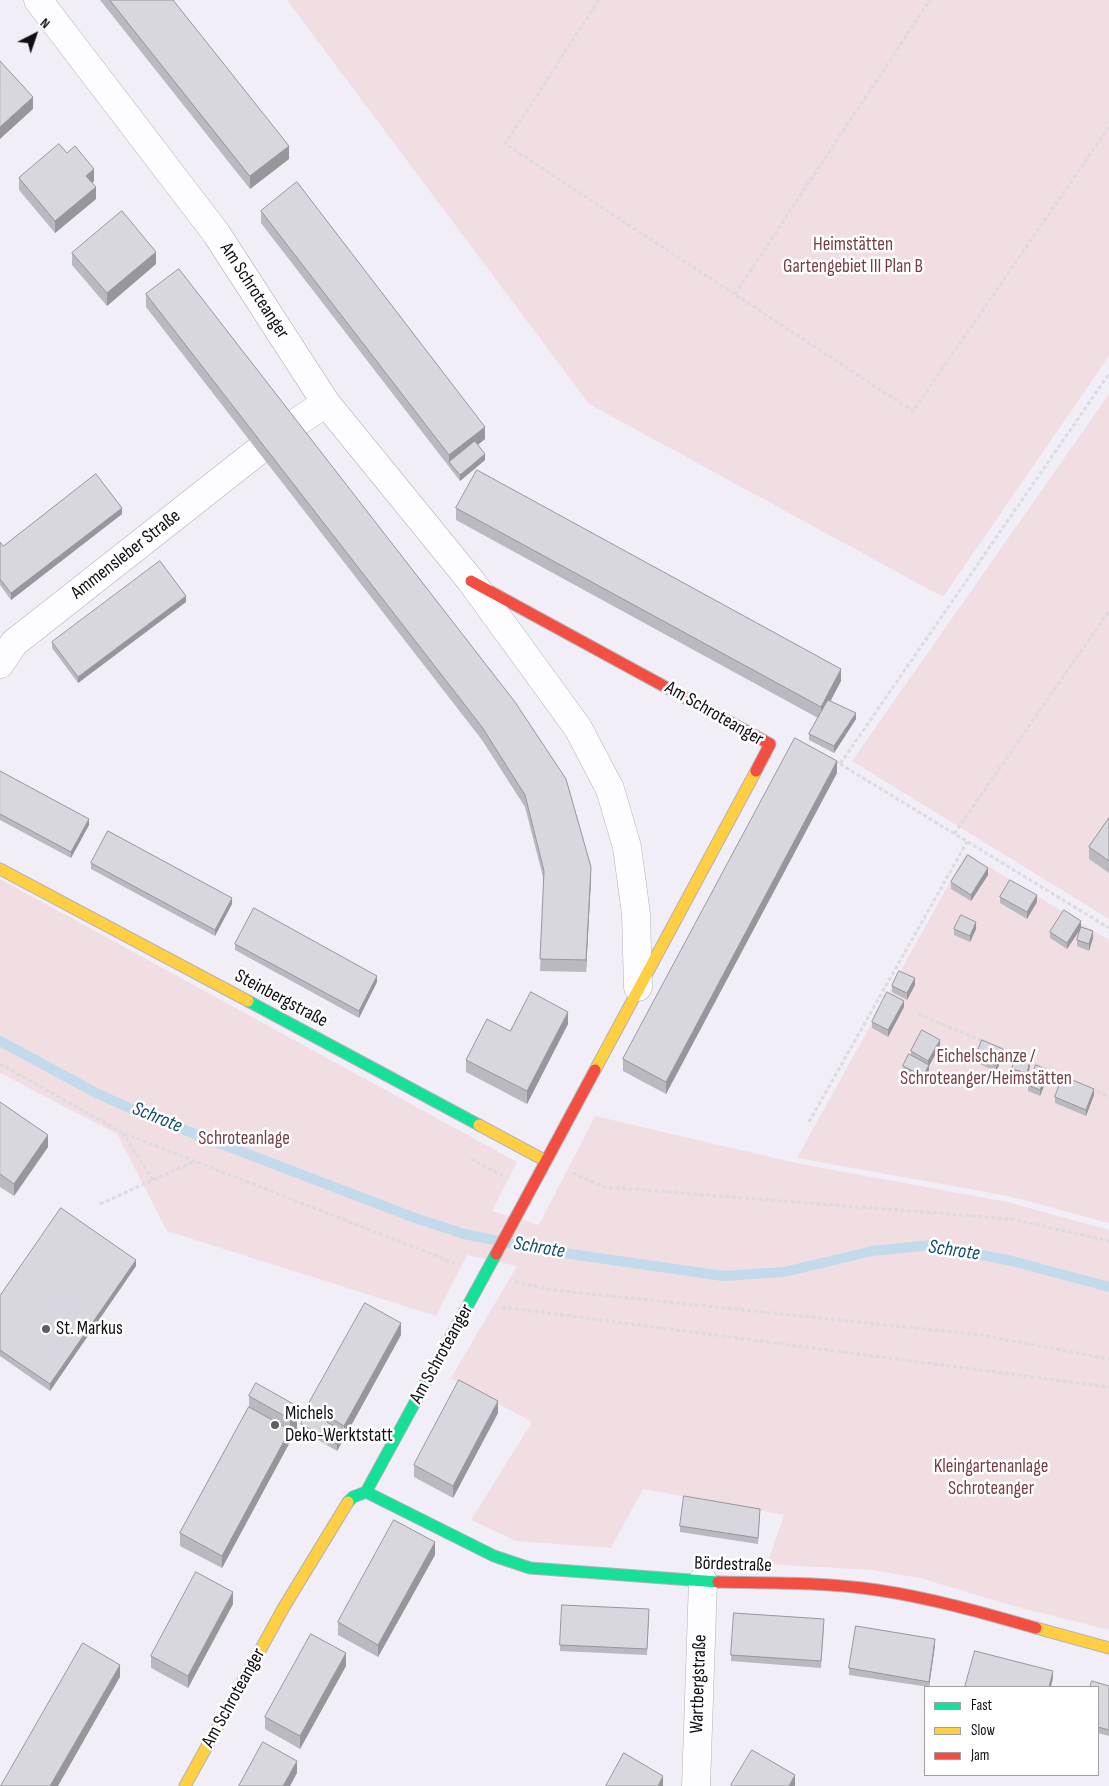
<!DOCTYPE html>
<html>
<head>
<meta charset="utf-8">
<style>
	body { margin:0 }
	#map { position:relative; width:1109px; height:1786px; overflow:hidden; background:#f2eef7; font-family:"Sofia Sans Condensed",sans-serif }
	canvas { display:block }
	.legend { position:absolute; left:924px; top:1686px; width:175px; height:90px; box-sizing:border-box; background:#fff; border:1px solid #a09fa1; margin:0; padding:6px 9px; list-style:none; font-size:15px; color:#110f14 }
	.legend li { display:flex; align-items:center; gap:10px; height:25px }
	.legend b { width:25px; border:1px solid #a09fa1 }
	.north { position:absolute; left:10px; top:10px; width:50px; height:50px; -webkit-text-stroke:4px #fff; paint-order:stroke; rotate:41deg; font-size:14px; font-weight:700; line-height:20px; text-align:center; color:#110f14 }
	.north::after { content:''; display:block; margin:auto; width:18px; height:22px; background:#110f14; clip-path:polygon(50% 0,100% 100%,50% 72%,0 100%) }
</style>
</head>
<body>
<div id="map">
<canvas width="1109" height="1786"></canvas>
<ul class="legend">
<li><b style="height:6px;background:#16e098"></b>Fast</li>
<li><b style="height:6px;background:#ffcf43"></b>Slow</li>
<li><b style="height:6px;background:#f24e42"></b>Jam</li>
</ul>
<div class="north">N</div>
</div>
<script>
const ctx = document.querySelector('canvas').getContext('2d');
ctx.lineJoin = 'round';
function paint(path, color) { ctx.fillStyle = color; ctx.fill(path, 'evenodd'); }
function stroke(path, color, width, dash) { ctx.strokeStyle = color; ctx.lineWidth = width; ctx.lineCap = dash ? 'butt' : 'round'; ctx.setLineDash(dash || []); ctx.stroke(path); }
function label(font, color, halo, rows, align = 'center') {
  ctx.font = font + ' "Sofia Sans Condensed",sans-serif'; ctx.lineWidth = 5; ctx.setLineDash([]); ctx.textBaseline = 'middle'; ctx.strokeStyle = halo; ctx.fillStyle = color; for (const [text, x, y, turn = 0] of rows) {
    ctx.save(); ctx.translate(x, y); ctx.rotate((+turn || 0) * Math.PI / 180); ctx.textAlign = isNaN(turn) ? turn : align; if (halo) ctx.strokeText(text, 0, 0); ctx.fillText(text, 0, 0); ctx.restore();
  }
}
const green = new Path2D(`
	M 287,0 L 1109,0 L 1109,356 L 943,597 L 589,404 Z
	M 1109,394 L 1109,919 L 852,761 Z
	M 966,853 L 1109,940 L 1109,1223 L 1008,1196 L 797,1158 Z
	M 0,879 L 517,1162 L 492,1211 L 539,1225 L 595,1116 L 796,1163 L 1007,1202 L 1109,1230 L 1109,1630 L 1013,1606 L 920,1578 L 872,1570 L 767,1564 L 784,1515 L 643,1489 L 611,1548 L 516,1541 L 471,1520 L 532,1422 L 451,1378 L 517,1266 L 467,1255 L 436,1316 L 167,1231 L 117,1134 L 0,1073 Z`);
const stream = new Path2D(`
	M 0,1041 L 98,1094 L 143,1114 L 415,1218 L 464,1234 L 543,1250 L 723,1276 L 784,1272 L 872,1251 L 932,1245 L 1012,1261 L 1109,1287`);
const path = new Path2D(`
	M 599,0 L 505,144 L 913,411 L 1109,127
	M 735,294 L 930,0
	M 835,761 L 840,764 L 1109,374
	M 840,764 L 1109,928
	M 954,834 L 1109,611
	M 918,1014 L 985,1042
	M 1000,1049 L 1065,1077
	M 0,1064 L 123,1133 L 457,1264
	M 1091,1089 L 1109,1097
	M 809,1122 L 967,842
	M 471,1159 L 503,1176
	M 573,1173 L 604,1187 L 1012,1219 L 1109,1241
	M 153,1180 L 193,1162
	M 100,1204 L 153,1180 L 123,1134
	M 515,1282 L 553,1290 L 982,1335 L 1109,1359
	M 502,1307 L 1109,1387`);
const street = new Path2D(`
	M 38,0 L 216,233 L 326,403 L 471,581 L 578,728 L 610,789 L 627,847 L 636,914 L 638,987
	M 291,426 L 326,403
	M 0,664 L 14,643 L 258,451
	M 696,1786 L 703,1581`);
const fast = new Path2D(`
	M 248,1001 L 479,1125
	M 366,1492 L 494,1556 L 530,1568 L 718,1582
	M 348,1502 L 353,1497 L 366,1492 L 496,1254`);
const slow = new Path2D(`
	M 0,869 L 248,1001
	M 595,1070 L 756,771
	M 479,1125 L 546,1161
	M 1036,1628 L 1109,1648
	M 185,1786 L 284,1607 L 348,1502`);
const jam = new Path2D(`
	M 471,581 L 770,744 L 756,771
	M 496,1254 L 595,1070
	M 718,1582 C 771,1583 825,1582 877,1590 C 931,1598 984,1613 1036,1628`);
const wall = new Path2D(`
	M 100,0 L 173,0 L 289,159 L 250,189 Z
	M 67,153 L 94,181 L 92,183 L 96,199 L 55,233 L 19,190 L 19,178 Z
	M 261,211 L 485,439 L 478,445 L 485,460 L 460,481 L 261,223 Z
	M 72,253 L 156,264 L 107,306 L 72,265 Z
	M 146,294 L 566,779 L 591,879 L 586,972 L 540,971 L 544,881 L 525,807 L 482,740 L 146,307 Z
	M 456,508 L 841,681 L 830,701 L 856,719 L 834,753 L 809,740 L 809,734 L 818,718 L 456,520 Z
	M 122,514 L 11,600 L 0,585 L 0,542 L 3,546 Z
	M 186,602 L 78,683 L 52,648 L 52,642 Z
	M 0,771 L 89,825 L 71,858 L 0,820 Z
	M 837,773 L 666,1094 L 623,1071 L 623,1059 Z
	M 1109,818 L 1109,873 L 1089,859 L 1089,847 Z
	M 91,863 L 232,904 L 215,936 L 91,869 Z
	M 988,875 L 971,901 L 951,889 L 951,882 Z
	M 1000,897 L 1037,902 L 1027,919 L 1000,903 Z
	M 1081,928 L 1067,949 L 1050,938 L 1050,932 Z
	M 954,929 L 976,929 L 970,942 L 954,935 Z
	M 1093,938 L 1089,951 L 1077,946 L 1077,940 Z
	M 235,944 L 377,982 L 359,1018 L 235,950 Z
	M 915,985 L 907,1000 L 892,992 L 892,986 Z
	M 904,1007 L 888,1037 L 872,1028 L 872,1022 Z
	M 568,1024 L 527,1104 L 466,1072 L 466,1060 L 510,1031 Z
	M 940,1046 L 929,1066 L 929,1071 L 923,1082 L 903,1072 L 903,1066 L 911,1055 L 911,1051 Z
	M 976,1056 L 1003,1056 L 996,1072 L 976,1062 Z
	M 1030,1066 L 1027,1079 L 1012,1076 L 1012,1069 Z
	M 1048,1076 L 1040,1096 L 1028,1091 L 1028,1085 Z
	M 1094,1095 L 1086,1116 L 1055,1103 L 1055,1097 Z
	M 0,1102 L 48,1147 L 14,1196 L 0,1187 Z
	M 136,1266 L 50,1391 L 0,1356 L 0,1296 Z
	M 401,1335 L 337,1451 L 301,1430 L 301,1424 L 308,1411 L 308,1405 Z
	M 249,1396 L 297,1406 L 297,1429 L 222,1568 L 180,1546 L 180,1533 L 249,1407 Z
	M 498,1413 L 453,1498 L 414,1477 L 414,1465 Z
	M 760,1515 L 758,1544 L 680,1532 L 680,1526 Z
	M 435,1555 L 378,1657 L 338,1635 L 338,1622 Z
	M 233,1604 L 188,1688 L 151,1668 L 151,1656 Z
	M 649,1615 L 647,1655 L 560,1651 L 560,1645 Z
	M 824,1626 L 821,1668 L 731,1661 L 731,1655 Z
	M 935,1645 L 929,1687 L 849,1675 L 849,1668 Z
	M 346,1666 L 300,1749 L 265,1729 L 265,1717 Z
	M 1109,1686 L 1109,1736 L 1098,1733 L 1098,1687 Z`);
const shadedWall = new Path2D(`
	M 33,97 L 33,109 L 0,139 L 0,127 Z
	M 289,146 L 289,159 L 250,189 L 250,176 Z
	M 94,169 L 94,181 L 86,188 L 86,176 Z
	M 96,187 L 96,199 L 55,233 L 55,221 Z
	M 156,252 L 156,264 L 107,306 L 107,293 Z
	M 485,427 L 485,439 L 452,465 L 449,462 L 449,455 Z
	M 485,454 L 485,460 L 460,481 L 460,475 Z
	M 122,508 L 122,514 L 11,600 L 11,593 Z
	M 186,596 L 186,602 L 78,683 L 78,677 Z
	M 841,669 L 841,681 L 821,719 L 821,707 Z
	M 856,713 L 856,719 L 834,753 L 834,746 Z
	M 837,761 L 837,773 L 666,1094 L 666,1082 Z
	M 89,819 L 89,825 L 71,858 L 71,852 Z
	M 591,867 L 591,879 L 586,972 L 586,960 Z
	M 988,868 L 988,875 L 971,901 L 971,895 Z
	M 1037,895 L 1037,902 L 1027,919 L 1027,912 Z
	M 232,898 L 232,904 L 215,936 L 215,930 Z
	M 1081,921 L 1081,928 L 1067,949 L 1067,943 Z
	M 976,922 L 976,929 L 970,942 L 970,936 Z
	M 1093,931 L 1093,938 L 1089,951 L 1089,944 Z
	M 377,976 L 377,982 L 359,1018 L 359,1011 Z
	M 915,978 L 915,985 L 907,1000 L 907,993 Z
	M 904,1001 L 904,1007 L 888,1037 L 888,1030 Z
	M 568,1012 L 568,1024 L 527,1104 L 527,1091 Z
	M 940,1040 L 940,1046 L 929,1066 L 929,1071 L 923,1082 L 923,1076 L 928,1066 L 928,1061 Z
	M 1003,1049 L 1003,1056 L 996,1072 L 996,1065 Z
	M 1030,1060 L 1030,1066 L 1027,1079 L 1027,1073 Z
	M 1048,1070 L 1048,1076 L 1040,1096 L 1040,1090 Z
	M 1094,1089 L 1094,1095 L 1086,1116 L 1086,1110 Z
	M 48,1135 L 48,1147 L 14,1196 L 14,1184 Z
	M 136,1260 L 136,1266 L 50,1391 L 50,1384 Z
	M 401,1323 L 401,1335 L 337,1451 L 337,1444 L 344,1432 L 344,1426 Z
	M 498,1401 L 498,1413 L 453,1498 L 453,1486 Z
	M 297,1406 L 297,1429 L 222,1568 L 222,1556 L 290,1430 L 290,1419 Z
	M 435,1542 L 435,1555 L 378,1657 L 378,1645 Z
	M 233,1592 L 233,1604 L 188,1688 L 188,1676 Z
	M 935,1639 L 935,1645 L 929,1687 L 929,1682 Z
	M 346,1653 L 346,1666 L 300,1749 L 300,1736 Z
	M 120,1665 L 120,1677 L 58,1786 L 50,1786 Z
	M 1053,1671 L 1053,1678 L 1051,1687 L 1049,1687 Z
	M 297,1761 L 297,1773 L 290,1786 L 283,1786 Z
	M 795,1775 L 795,1786 L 789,1786 Z
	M 663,1776 L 663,1786 L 658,1786 Z`);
const building = new Path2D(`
	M 110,0 L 173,0 L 289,146 L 250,176 Z
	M 0,61 L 33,97 L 0,127 Z
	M 59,144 L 67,153 L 75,146 L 94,169 L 86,176 L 96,187 L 55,221 L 19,178 Z
	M 297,182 L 485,427 L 449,455 L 261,211 Z
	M 122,211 L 156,252 L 107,293 L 72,253 Z
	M 179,269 L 515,702 L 566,779 L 591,867 L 586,960 L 540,959 L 544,871 L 525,795 L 482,727 L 146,294 Z
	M 475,441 L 485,454 L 460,475 L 449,462 Z
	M 477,470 L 841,669 L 821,707 L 456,508 Z
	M 96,474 L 122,508 L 11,593 L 0,579 L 0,542 L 3,546 Z
	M 160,561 L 186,596 L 78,677 L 52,642 Z
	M 828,700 L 856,713 L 834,746 L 809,734 Z
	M 795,738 L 837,761 L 666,1082 L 623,1059 Z
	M 0,771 L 89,819 L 71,852 L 0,814 Z
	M 1109,818 L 1109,861 L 1089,847 Z
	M 108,831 L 232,898 L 215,930 L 91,863 Z
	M 968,855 L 988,868 L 971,895 L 951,882 Z
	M 1010,880 L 1037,895 L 1027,912 L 1000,897 Z
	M 254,908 L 377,976 L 359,1011 L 235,944 Z
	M 1064,910 L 1081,921 L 1067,943 L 1050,932 Z
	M 961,915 L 976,922 L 970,936 L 954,929 Z
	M 1081,927 L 1093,931 L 1089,944 L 1077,940 Z
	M 899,971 L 915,978 L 907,993 L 892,986 Z
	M 531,992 L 568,1012 L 527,1091 L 466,1060 L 487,1019 L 510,1031 Z
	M 887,992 L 904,1001 L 888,1030 L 872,1022 Z
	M 922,1030 L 940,1040 L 928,1061 L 911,1051 Z
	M 982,1040 L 1003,1049 L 996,1065 L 976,1056 Z
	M 909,1054 L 929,1065 L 923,1076 L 903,1066 Z
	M 1015,1057 L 1030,1060 L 1027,1073 L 1012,1069 Z
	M 1036,1065 L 1048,1070 L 1040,1090 L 1028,1085 Z
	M 1063,1076 L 1094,1089 L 1086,1110 L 1055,1097 Z
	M 0,1102 L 48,1135 L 14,1184 L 0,1174 Z
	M 61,1208 L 136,1260 L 50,1384 L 0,1350 L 0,1296 Z
	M 365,1303 L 401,1323 L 344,1426 L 308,1405 Z
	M 459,1380 L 498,1401 L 453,1486 L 414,1465 Z
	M 256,1383 L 297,1406 L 290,1419 L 249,1396 Z
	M 249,1407 L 290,1430 L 222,1556 L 180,1533 Z
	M 308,1411 L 344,1432 L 337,1444 L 301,1424 Z
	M 684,1496 L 760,1509 L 758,1538 L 680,1526 Z
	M 394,1520 L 435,1542 L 378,1645 L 338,1622 Z
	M 196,1572 L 233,1592 L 188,1676 L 151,1656 Z
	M 562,1605 L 649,1609 L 647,1649 L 560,1645 Z
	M 734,1613 L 824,1619 L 821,1661 L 731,1655 Z
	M 856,1626 L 935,1639 L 929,1682 L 849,1668 Z
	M 311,1634 L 346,1653 L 300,1736 L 265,1717 Z
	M 83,1643 L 120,1665 L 50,1786 L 1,1786 Z
	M 975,1651 L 1053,1671 L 1049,1687 L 965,1687 Z
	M 1092,1681 L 1109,1686 L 1109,1730 L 1098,1727 L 1098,1687 L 1090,1687 Z
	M 263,1742 L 297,1761 L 283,1786 L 239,1786 Z
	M 752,1750 L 795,1775 L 789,1786 L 732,1786 L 731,1785 Z
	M 624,1753 L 663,1776 L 658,1786 L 606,1786 Z`);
const markers = [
	[46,1329,5,"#605d63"],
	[275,1425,5,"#605d63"]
];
const parkNames = [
	["Heimstätten",853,245],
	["Gartengebiet III Plan B",853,267],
	["Eichelschanze /",986,1057],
	["Schroteanger/Heimstätten",986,1079],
	["Schroteanlage",244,1139],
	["Kleingartenanlage",991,1467],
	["Schroteanger",991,1489]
];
const streetNames = [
	["Am Schroteanger",254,291,57],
	["Ammensleber Straße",126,555,-38],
	["Am Schroteanger",714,714,30],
	["Steinbergstraße",281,999,28],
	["Am Schroteanger",442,1354,-61],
	["Bördestraße",733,1565,2],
	["Wartbergstraße",699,1684,-88],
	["Am Schroteanger",234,1698,-61]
];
const poiNames = [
	["St. Markus",56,1329],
	["Michels",285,1414],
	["Deko-Werktstatt",285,1436]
];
const waterNames = [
	["Schrote",157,1118,22],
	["Schrote",539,1248,10],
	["Schrote",954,1251,8]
];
paint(green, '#f0dee3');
stroke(stream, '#c2daec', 10);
stroke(street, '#b5b2b9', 29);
stroke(fast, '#b5b2b9', 13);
stroke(slow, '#b5b2b9', 13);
stroke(jam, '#b5b2b9', 13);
stroke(path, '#dddbde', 3, [4, 2.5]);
stroke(street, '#fdfcfe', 28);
stroke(fast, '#16e098', 11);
stroke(slow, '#ffcf43', 11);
stroke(jam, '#f24e42', 11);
paint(wall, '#bab9bf');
paint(shadedWall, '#97969b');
paint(building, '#d8d7de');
stroke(building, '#97969b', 1);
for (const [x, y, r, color] of markers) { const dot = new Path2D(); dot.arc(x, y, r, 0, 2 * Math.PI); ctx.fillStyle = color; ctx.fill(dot); stroke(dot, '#fff', 2); }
label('19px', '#763e44', '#fff', parkNames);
label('19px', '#110f14', '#fff', streetNames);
label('19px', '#110f14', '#fff', poiNames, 'left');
label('italic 20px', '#124e6d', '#fff', waterNames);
</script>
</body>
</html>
